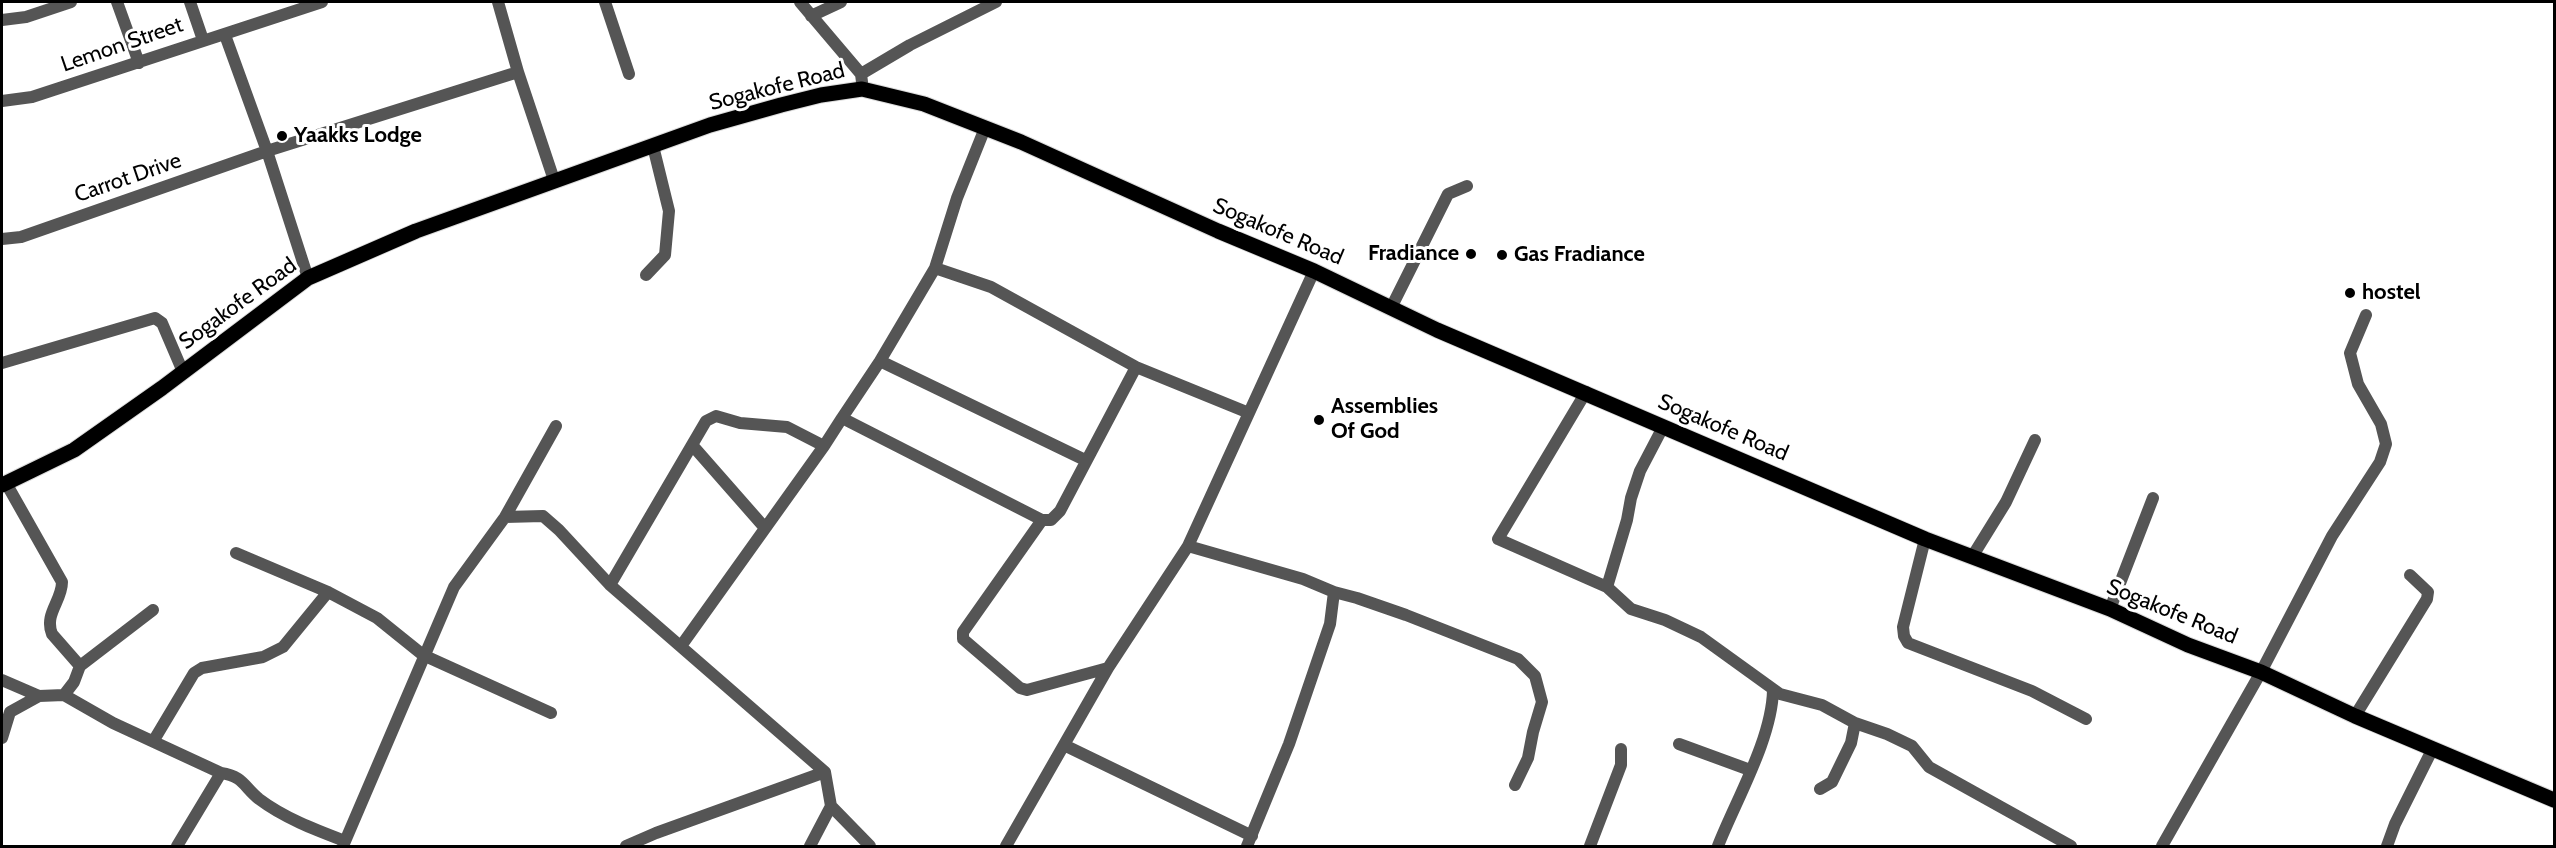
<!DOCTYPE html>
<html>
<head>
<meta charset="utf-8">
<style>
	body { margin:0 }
	#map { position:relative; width:2556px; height:848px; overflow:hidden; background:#fff; font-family:Cabin,sans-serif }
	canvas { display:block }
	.frame { position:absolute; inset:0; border:3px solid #000; pointer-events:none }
</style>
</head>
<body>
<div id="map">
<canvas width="2556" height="848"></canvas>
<div class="frame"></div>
</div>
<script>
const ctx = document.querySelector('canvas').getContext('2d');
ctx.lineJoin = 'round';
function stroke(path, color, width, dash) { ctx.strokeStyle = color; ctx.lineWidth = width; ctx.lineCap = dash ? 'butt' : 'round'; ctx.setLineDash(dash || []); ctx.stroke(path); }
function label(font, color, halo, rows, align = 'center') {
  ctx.font = font + ' Cabin,sans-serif'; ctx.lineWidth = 6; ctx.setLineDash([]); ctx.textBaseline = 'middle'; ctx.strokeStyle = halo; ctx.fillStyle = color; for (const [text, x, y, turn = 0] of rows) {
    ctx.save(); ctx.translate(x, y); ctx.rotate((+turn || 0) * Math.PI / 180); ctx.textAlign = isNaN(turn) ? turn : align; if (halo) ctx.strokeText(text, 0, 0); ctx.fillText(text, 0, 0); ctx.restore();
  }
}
const minor = new Path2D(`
	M 117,2 L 139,63
	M 190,2 L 203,40
	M 498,2 L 518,72 L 554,180
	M 605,2 L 629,74
	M 800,2 L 861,74 L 862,82
	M 811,16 L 841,2
	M 2,20 L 26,17 L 71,2
	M 225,35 L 267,151 L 308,278
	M 861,74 L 910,45 L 996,2
	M 2,101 L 32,97 L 322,2
	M 2,239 L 21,237 L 267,151 L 518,72
	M 935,268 L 991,287 L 1136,367 L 1249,413
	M 1314,271 L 1188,546 L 1303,579 L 1334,592 L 1357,598 L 1406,615 L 1518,659 L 1535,676 L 1542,702 L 1533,732 L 1528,758 L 1515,785
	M 646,275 L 665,255 L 669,211 L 653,146
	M 1391,308 L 1448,194 L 1467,186
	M 880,361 L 1085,460
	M 2,363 L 155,318 L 162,323 L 183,372
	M 1586,392 L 1498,539 L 1607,587 L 1631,609 L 1665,620 L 1701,637 L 1780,694 L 1822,705 L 1855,723 L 1887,734 L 1912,746 L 1929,767 L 2071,846
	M 842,418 L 880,361 L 935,268 L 957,198 L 985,128
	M 693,446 L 765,528
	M 6,483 L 62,582 C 62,601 44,614 52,634 L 80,666 L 74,682 L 64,695 L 113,723 L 221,773 C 243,776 244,787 259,799 C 284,818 316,830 345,841
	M 505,517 L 543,516 L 559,530 L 610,585 L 825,772 L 831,806 L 810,846
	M 1042,520 L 963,632 L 963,639 L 1020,688 L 1027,690 L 1108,668
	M 1925,539 L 1903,627 L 1904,636 L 1908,643 L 2032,691 L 2086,719
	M 236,553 L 328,592 L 377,618 L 423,655 L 551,713
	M 1972,557 L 2006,502 L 2035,440
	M 610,585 L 706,421 L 716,416 L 740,423 L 787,427 L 824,446
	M 1607,587 L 1627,520 L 1631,498 L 1640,471 L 1663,427
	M 2110,609 L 2153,498
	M 681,646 L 824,446 L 842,418 L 1042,520 L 1051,520 L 1060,511 L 1136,367
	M 80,666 L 153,610
	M 2,680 L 39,696 L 64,695
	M 2355,716 L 2427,599 L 2428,592 L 2410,575
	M 2,738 L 10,712 L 39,696
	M 154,740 L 194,673 L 202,668 L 263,657 L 283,647 L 328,592
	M 1679,744 L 1750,770
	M 1064,745 L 1252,836
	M 1820,789 L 1832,782 L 1851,743 L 1855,723
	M 831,806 L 870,846
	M 177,846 L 221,773
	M 343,846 L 454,587 L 505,517 L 556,426
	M 626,846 L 656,833 L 825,772
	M 1006,846 L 1108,668 L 1188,546
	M 1247,846 L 1289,744 L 1330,624 L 1334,592
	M 1590,846 L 1621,765 L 1621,749
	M 1718,846 C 1736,800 1772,739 1773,690
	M 2162,846 L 2261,672 L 2332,536 L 2380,462 L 2386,444 L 2381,424 L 2358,384 L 2350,353 L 2366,315
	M 2387,846 L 2395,824 L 2433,748`);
const major = new Path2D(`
	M 2,485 L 74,450 L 162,388 L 308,278 L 416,231 L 710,125 L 781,105 L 821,95 L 862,89 L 924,104 L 1021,142 L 1218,231 L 1314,271 L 1437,330 L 1925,539 L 2110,609 L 2188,645 L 2261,672 L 2355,716 L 2554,800`);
const markers = [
	[282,136,6,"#000"],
	[1471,254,6,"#000"],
	[1502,255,6,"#000"],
	[2350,293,6,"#000"],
	[1319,420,6,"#000"]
];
const streetNames = [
	["Lemon Street",122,45,-19],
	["Sogakofe Road",777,87,-14],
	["Carrot Drive",128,178,-19],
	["Sogakofe Road",1278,232,23],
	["Sogakofe Road",238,304,-36],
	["Sogakofe Road",1723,428,23],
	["Sogakofe Road",2172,612,22]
];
const poiNames = [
	["Yaakks Lodge",294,136],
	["Fradiance",1459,254,"right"],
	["Gas Fradiance",1514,255],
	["hostel",2362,293],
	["Assemblies",1331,407],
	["Of God",1331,432]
];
stroke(major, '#dbdbdb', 17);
stroke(minor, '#555', 12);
stroke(major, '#000', 15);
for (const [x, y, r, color] of markers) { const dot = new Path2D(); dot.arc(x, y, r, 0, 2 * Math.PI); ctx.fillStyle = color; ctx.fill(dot); stroke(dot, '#fff', 2); }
label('22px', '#000', '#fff', streetNames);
label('bold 22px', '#000', '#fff', poiNames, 'left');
</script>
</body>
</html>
